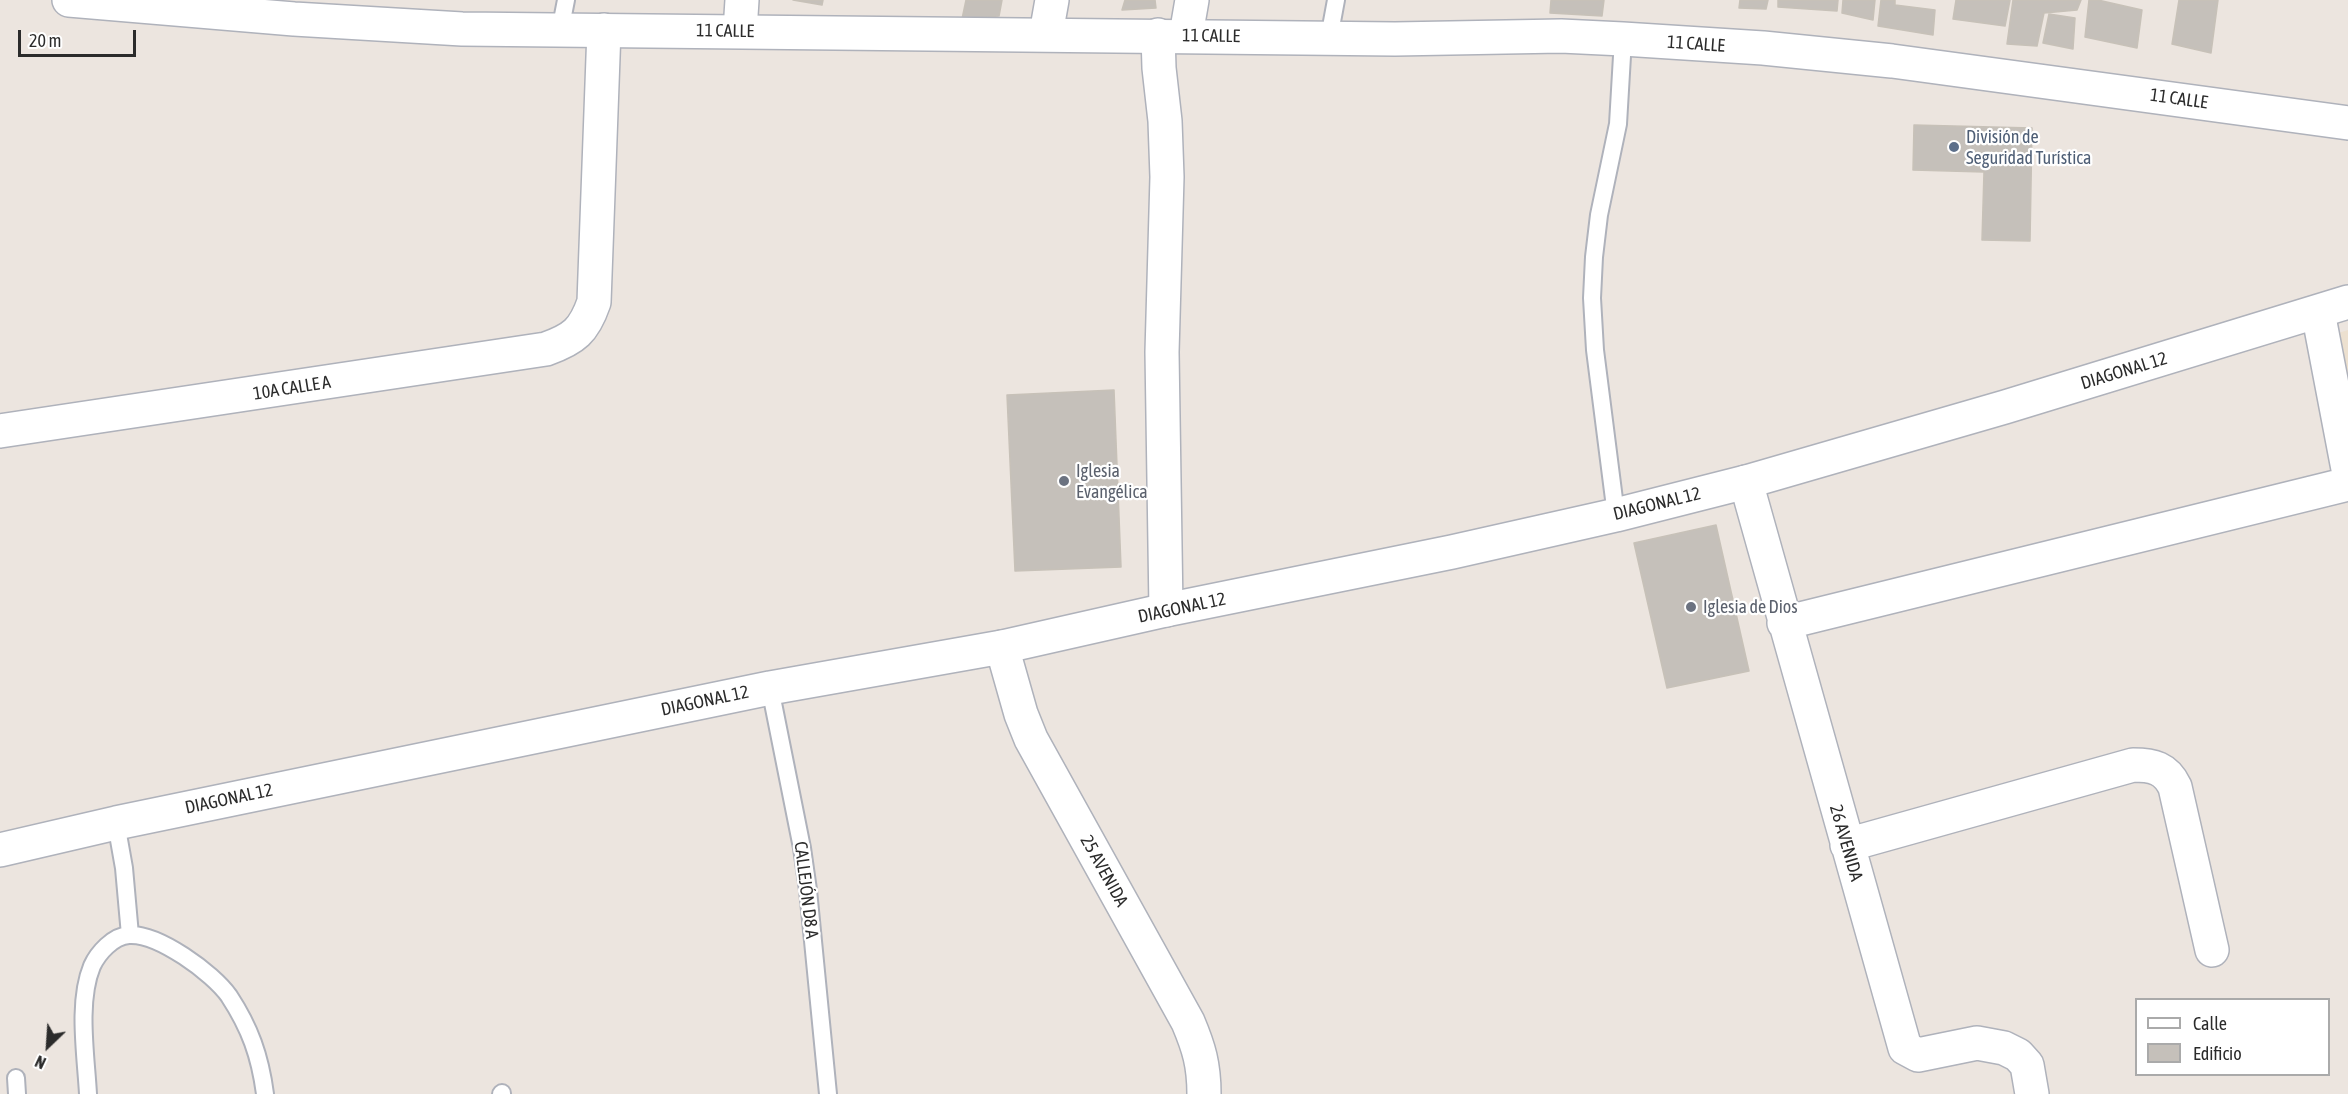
<!DOCTYPE html>
<html>
<head>
<meta charset="utf-8">
<style>
	body { margin:0 }
	#map { position:relative; width:2348px; height:1094px; overflow:hidden; background:#ece5df; font-family:"Asap Condensed",sans-serif }
	canvas { display:block }
	.legend { position:absolute; left:2135px; top:998px; width:195px; height:78px; box-sizing:border-box; background:#fff; border:2px solid #aaa; margin:0; padding:8px 10px; list-style:none; font-size:18px; color:#2b2b2b }
	.legend li { display:flex; align-items:center; gap:12px; height:30px }
	.legend b { width:30px; border:2px solid #aaa }
	.north { position:absolute; left:18px; top:1016px; width:60px; height:60px; -webkit-text-stroke:4px #fff; paint-order:stroke; rotate:205deg; font-size:16px; font-weight:700; line-height:24px; text-align:center; color:#2b2b2b }
	.north::after { content:''; display:block; margin:auto; width:21px; height:27px; background:#2b2b2b; clip-path:polygon(50% 0,100% 100%,50% 72%,0 100%) }
	.scale { position:absolute; left:18px; top:30px; width:118px; height:27px; box-sizing:border-box; border:3px solid #2b2b2b; border-top:0; padding-left:8px; font-size:18px; line-height:21px; white-space:nowrap; color:#2b2b2b; -webkit-text-stroke:4px #fff; paint-order:stroke }
</style>
</head>
<body>
<div id="map">
<canvas width="2348" height="1094"></canvas>
<ul class="legend">
<li><b style="height:8px;background:#fff"></b>Calle</li>
<li><b style="height:16px;background:#c5c0ba"></b>Edificio</li>
</ul>
<div class="north">N</div>
<div class="scale">20 m</div>
</div>
<script>
const ctx = document.querySelector('canvas').getContext('2d');
ctx.lineJoin = 'round';
function paint(path, color) { ctx.fillStyle = color; ctx.fill(path, 'evenodd'); }
function stroke(path, color, width, dash) { ctx.strokeStyle = color; ctx.lineWidth = width; ctx.lineCap = dash ? 'butt' : 'round'; ctx.setLineDash(dash || []); ctx.stroke(path); }
function label(font, color, halo, rows, align = 'center') {
  ctx.font = font + ' "Asap Condensed",sans-serif'; ctx.lineWidth = 4.5; ctx.setLineDash([]); ctx.textBaseline = 'middle'; ctx.strokeStyle = halo; ctx.fillStyle = color; for (const [text, x, y, turn = 0] of rows) {
    ctx.save(); ctx.translate(x, y); ctx.rotate((+turn || 0) * Math.PI / 180); ctx.textAlign = isNaN(turn) ? turn : align; if (halo) ctx.strokeText(text, 0, 0); ctx.fillText(text, 0, 0); ctx.restore();
  }
}
const education = new Path2D(`
	M 2348,330 L 2348,395 L 2335,334 Z`);
const building = new Path2D(`
	M 793,0 L 823,0 L 822,5 Z
	M 966,0 L 1002,0 L 999,16 L 962,19 Z
	M 1125,0 L 1155,0 L 1156,8 L 1122,10 Z
	M 1551,0 L 1604,0 L 1602,16 L 1550,13 Z
	M 1740,0 L 1768,0 L 1766,9 L 1739,8 Z
	M 1778,0 L 1838,0 L 1837,11 L 1778,7 Z
	M 1843,0 L 1875,0 L 1873,20 L 1842,13 Z
	M 1881,0 L 1895,0 L 1895,5 L 1935,10 L 1933,35 L 1878,26 Z
	M 1956,0 L 2010,0 L 2005,26 L 1953,19 Z
	M 2013,0 L 2081,0 L 2077,10 L 2044,13 L 2037,46 L 2007,44 Z
	M 2089,0 L 2098,0 L 2142,10 L 2137,48 L 2085,37 Z
	M 2179,0 L 2218,0 L 2211,53 L 2172,44 Z
	M 2049,14 L 2075,18 L 2073,49 L 2043,43 Z
	M 1914,125 L 2032,128 L 2030,241 L 1982,240 L 1984,172 L 1913,170 Z
	M 1114,390 L 1121,567 L 1015,571 L 1007,395 Z
	M 1716,525 L 1749,671 L 1667,688 L 1634,543 Z`);
const service = new Path2D(`
	M 560,31 L 566,0
	M 1329,38 L 1336,0
	M 1616,515 L 1595,350 L 1592,298 L 1594,257 L 1599,215 L 1618,124 L 1623,39
	M 770,688 L 802,848 L 808,890 L 828,1094
	M 116,823 L 124,868 L 130,935
	M 16,1078 L 17,1094
	M 88,1094 C 86,1056 77,1002 92,966 C 98,953 113,936 129,935 C 158,933 213,973 229,996 C 250,1028 260,1056 265,1094
	M 501,1094 L 502,1093`);
const minor = new Path2D(`
	M 740,31 L 742,0
	M 1046,34 L 1052,0
	M 1158,35 L 1159,68 L 1165,121 L 1167,177 L 1162,352 L 1166,610
	M 1186,35 L 1192,0
	M 2318,312 L 2348,469
	M 0,431 L 546,349 C 574,339 584,331 594,302 L 604,30
	M 1746,482 L 1905,1048 L 1918,1055 L 1977,1043 L 2004,1048 L 2018,1055 L 2027,1065 L 2032,1094
	M 1784,623 L 2348,484
	M 1002,647 L 1021,714 L 1031,739 L 1188,1022 C 1199,1048 1204,1065 1204,1094
	M 1847,845 L 2133,765 C 2153,765 2166,768 2175,787 L 2212,950`);
const tertiary = new Path2D(`
	M 69,0 L 294,19 L 462,29 L 1395,39 L 1561,36 L 1623,39 L 1763,48 L 1892,61 L 2348,123`);
const secondary = new Path2D(`
	M 0,850 L 116,823 L 770,688 L 1002,647 L 1166,610 L 1452,552 L 1616,515 L 1746,482 L 2005,407 L 2348,302`);
const markers = [
	[1954,147,6,"#5c6f8a"],
	[1064,481,6,"#6b7280"],
	[1691,607,6,"#6b7280"]
];
const streetNames = [
	["11 CALLE",725,31,1],
	["11 CALLE",1211,36,1],
	["11 CALLE",1696,44,4],
	["11 CALLE",2179,99,8],
	["DIAGONAL 12",2124,371,-17],
	["10A CALLE A",292,388,-9],
	["DIAGONAL 12",1657,504,-14],
	["DIAGONAL 12",1182,608,-12],
	["DIAGONAL 12",705,701,-12],
	["DIAGONAL 12",229,799,-12],
	["26 AVENIDA",1846,843,74],
	["25 AVENIDA",1104,871,61],
	["CALLEJÓN D8 A",806,890,83]
];
const serviceNames = [
	["División de",1966,137],
	["Seguridad Turística",1966,158]
];
const worshipNames = [
	["Iglesia",1076,471],
	["Evangélica",1076,492],
	["Iglesia de Dios",1703,607]
];
paint(education, '#ece0cf');
paint(building, '#c5c0ba');
stroke(building, '#c7c1b8', 1.5);
stroke(service, '#afb2bb', 20);
stroke(minor, '#afb2bb', 36);
stroke(tertiary, '#afb2bb', 36);
stroke(secondary, '#afb2bb', 36);
stroke(service, '#fff', 16);
stroke(minor, '#fff', 33);
stroke(tertiary, '#fff', 33);
stroke(secondary, '#fff', 33);
for (const [x, y, r, color] of markers) { const dot = new Path2D(); dot.arc(x, y, r, 0, 2 * Math.PI); ctx.fillStyle = color; ctx.fill(dot); stroke(dot, '#fff', 2); }
label('18px', '#2b2b2b', '#fff', streetNames);
label('18px', '#4e5e75', '#fff', serviceNames, 'left');
label('18px', '#5b616d', '#fff', worshipNames, 'left');
</script>
</body>
</html>
